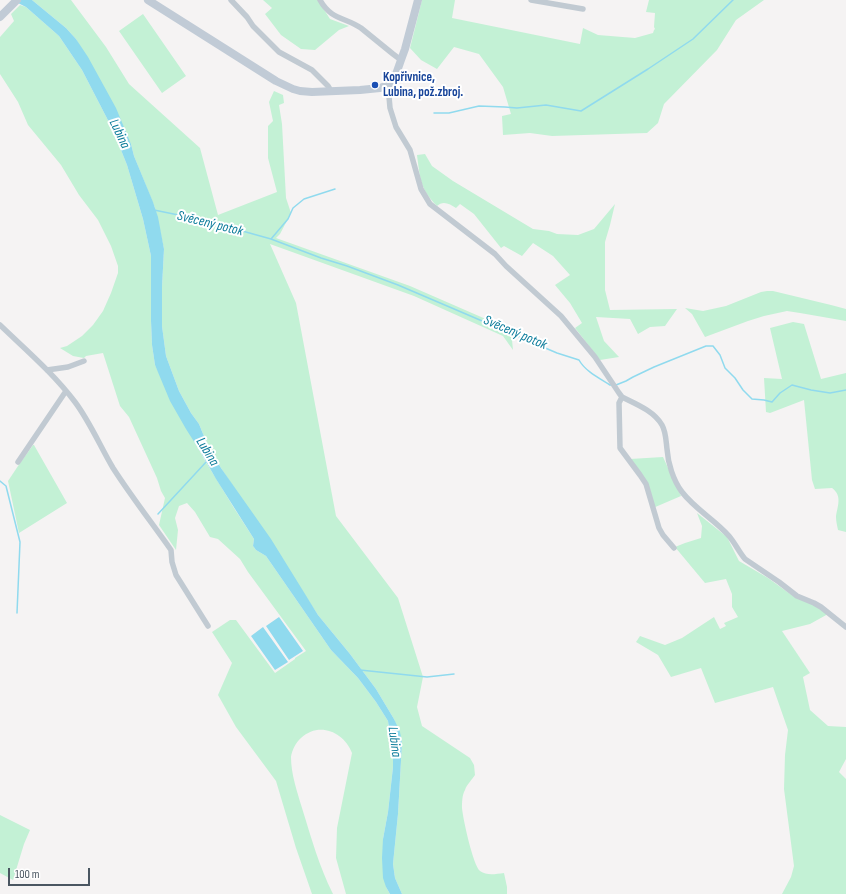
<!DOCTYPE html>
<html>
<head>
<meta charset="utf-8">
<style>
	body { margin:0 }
	#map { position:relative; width:846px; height:894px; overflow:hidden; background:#f5f3f3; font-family:"Sofia Sans Condensed",sans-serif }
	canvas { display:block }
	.scale { position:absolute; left:8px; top:868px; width:82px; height:18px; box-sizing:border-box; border:2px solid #4a5661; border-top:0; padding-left:5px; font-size:12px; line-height:14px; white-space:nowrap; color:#4a5661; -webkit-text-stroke:3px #fff; paint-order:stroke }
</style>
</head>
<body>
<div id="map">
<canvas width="846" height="894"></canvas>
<div class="scale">100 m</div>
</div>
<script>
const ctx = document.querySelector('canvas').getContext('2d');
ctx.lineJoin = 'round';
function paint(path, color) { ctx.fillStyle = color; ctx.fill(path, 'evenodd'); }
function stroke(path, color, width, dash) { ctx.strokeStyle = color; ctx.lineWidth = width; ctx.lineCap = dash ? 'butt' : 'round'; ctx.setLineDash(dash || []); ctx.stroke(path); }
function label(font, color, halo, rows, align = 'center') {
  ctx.font = font + ' "Sofia Sans Condensed",sans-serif'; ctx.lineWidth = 4; ctx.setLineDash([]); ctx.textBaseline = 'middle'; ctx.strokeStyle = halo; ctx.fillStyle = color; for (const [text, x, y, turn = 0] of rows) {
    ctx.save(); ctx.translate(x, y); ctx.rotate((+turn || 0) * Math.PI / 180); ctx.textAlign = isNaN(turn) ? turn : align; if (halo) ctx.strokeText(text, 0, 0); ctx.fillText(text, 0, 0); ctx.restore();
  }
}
const green = new Path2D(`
	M 32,0 L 71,0 L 106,47 L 129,84 L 200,148 L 218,215 L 277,192 L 268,158 L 268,126 L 273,121 L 269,102 L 274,91 L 283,95 L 284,103 L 279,105 L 282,124 L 286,198 L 291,213 L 280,234 L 276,238 L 410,286 L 511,330 L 513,350 L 503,336 L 414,296 L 270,244 L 296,303 L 336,516 L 398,598 L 423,677 L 417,707 L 422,726 L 470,758 L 474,765 L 475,775 C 472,780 467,784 465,790 C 462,795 462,803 462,808 C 463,819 473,865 480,871 C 487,876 495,874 504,873 L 507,887 L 507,894 L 402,894 L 395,878 L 393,864 L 398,814 L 402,743 L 394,719 L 376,689 L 350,654 L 318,615 L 221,468 L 208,446 L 199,424 L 191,413 L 179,391 L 166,356 L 162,326 L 162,287 L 164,249 L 155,208 L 134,156 L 131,144 L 76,39 L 66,28 Z
	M 263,0 L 318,0 L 330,19 L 349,26 L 339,30 L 315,50 L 301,49 L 281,35 L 265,14 L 272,8 Z
	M 422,0 L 455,0 L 452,18 L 580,44 L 583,28 L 598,35 L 635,38 L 653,33 L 654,30 L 655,29 L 654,27 L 655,13 L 646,12 L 649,0 L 764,0 L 736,20 L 717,50 L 664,104 L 658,123 L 647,133 L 552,136 L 530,133 L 503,135 L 502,116 L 511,114 L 503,87 L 479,54 L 454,47 L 437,69 L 421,60 L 410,48 Z
	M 20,5 L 26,7 L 59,36 L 82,70 L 113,130 L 127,165 L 143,219 L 151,256 L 151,321 L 152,345 L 155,365 L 204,459 L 234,508 L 254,539 L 253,546 L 256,550 L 266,556 L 331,650 L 358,678 L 376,702 L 388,721 L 393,754 L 393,767 L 388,812 L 383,839 L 386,887 L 390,894 L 346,894 L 336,858 L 337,828 L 352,753 C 344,732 319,721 301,738 C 296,742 292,750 291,757 C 291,774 297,791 302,808 C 311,837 319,866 333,894 L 312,894 L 296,848 L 276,781 L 236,727 L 218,695 L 232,663 L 212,632 L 230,620 L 236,620 L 275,673 L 295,659 L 295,658 L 306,651 L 248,572 L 240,559 L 218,539 L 210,537 L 195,512 L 187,503 L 179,506 L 175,518 L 178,530 L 176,550 L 159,525 L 165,498 L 161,491 L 157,478 L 129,417 L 120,406 L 103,353 L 86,356 L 84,358 L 73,356 L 60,348 L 67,346 L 82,336 L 93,325 L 103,311 L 111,293 L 118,273 L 118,266 L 111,246 L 98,220 L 79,195 L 61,165 L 28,125 L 18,102 L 0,74 L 0,37 L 14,21 L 11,14 Z
	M 143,14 L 186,76 L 162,93 L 119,31 Z
	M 425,154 L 432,166 L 453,181 L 533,229 L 549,231 L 557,234 L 578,235 L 594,229 L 615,204 L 610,225 L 605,242 L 605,290 L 610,310 L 677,309 L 665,326 L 650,327 L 638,334 L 630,319 L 596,317 L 604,341 L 619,357 L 600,360 L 575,328 L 582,323 L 570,303 L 555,285 L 570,275 L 553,256 L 533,243 L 522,256 L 504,246 L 501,248 L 474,214 L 460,204 L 456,208 C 450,204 443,200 437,206 C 420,189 420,178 417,155 Z
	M 767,291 L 773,291 L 831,305 L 846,309 L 846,321 L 800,313 L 787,311 L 764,316 L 748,321 L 705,337 L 692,314 L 685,308 L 703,311 L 726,306 L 761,292 Z
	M 793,322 L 804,324 L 821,379 L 846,373 L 846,532 L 838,530 C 837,525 836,521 836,517 C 837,507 843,496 832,488 L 815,489 L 812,480 L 804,400 L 770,413 L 766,412 L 764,378 L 782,379 L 770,328 Z
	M 33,445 L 34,445 L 67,503 L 19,533 L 8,481 L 18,466 Z
	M 663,457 L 681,496 L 653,508 L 646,482 L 630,459 Z
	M 697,513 L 727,537 L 739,561 L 768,578 L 793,596 L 817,605 L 828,614 L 810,624 L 782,631 L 810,673 L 803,677 L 810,710 L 828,726 L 846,727 L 846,759 L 839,772 L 846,779 L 846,894 L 782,894 L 791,877 L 794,866 L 784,789 L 785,755 L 788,730 L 773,687 L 715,703 L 701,668 L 671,677 L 658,655 L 636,642 L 640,636 L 665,645 L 682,638 L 714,617 L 720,629 L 726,626 L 724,623 L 738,617 L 732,607 L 732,594 L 726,579 L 705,583 L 675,547 L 685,543 L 701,538 L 702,526 Z
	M 0,815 L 30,830 L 24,844 L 13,880 L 0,873 Z`);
const water = new Path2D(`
	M 12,0 L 32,0 L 66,28 L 76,39 L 88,57 L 116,108 L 131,144 L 134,156 L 153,202 L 158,217 L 164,249 L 162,287 L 162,326 L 166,356 L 179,391 L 191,413 L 199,424 L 208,446 L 221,468 L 271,539 L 318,615 L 350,654 L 376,689 L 394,719 L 400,732 L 402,743 L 398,814 L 393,864 L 395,878 L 402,894 L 390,894 L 386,887 L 383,878 L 382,858 L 383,839 L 388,812 L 393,767 L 393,754 L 388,721 L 376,702 L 358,678 L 331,650 L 266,556 L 256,550 L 253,546 L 254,539 L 216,479 L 200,451 L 186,429 L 170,401 L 155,365 L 152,345 L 151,321 L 151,256 L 143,219 L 127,165 L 113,130 L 82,70 L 59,36 L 26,7 Z
	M 279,617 L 303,651 L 289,660 L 266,626 Z
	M 263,627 L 288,662 L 275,670 L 251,636 Z`);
const stream = new Path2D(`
	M 434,113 L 449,113 L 479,106 L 505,107 L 517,108 L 546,105 L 581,111 L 648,69 L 693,39 L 733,0
	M 154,210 L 203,220 L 271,239 L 321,258 L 347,266 L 398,285 L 557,353 L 579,360 C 585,371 599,378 610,385 L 612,385
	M 271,239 L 288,219 L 293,208 L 304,199 L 335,189
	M 616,385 L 626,381 L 633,377 L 654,367 L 706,346 L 713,346 L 720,355 L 725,368 L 735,378 L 743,390 L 752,399 L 764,400 L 772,402 L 780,393 L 792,385 L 811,390 L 830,393 L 846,390
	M 0,481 L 6,486 L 20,542 L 17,613
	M 158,514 L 207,461
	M 360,670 L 427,677 L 454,674`);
const street = new Path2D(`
	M 231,0 L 247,17 L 253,26 L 279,52 L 312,70 L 328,86 L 331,91
	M 320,0 C 331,20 345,17 361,28 L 393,54 L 401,60
	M 531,0 L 583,9
	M 388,85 L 390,108 L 396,127 L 410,150 L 421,189 L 430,204 L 495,254 L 506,266 L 561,316 L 595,357 L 619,393 L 622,397 C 636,404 654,411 662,425 C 666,432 666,441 667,449 C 668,463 673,480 682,492 C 695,509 715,520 729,536 C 735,543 739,552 745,559 L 779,582 L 797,596 L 814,603 L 821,607 L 846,627
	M 0,325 C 26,350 53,373 75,402 C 90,422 100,446 113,468 C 131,496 152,523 171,550 L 172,562 L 176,575 L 208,626
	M 47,370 L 68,367 L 84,361
	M 622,397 L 619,403 L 620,448 L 640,475 L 646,484 L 659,528 L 663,535 L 674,548
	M 18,462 L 66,391`);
const secondary = new Path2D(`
	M 148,0 L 276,81 L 293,89 L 300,91 L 312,92 L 360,90 L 380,88 L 388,85 L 392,82 L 395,77 L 401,60 L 405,49 L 418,0
	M 0,17 L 17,0`);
const markers = [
	[375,85,4,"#1a4fb4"]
];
const transitNames = [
	["Kopřivnice,",383,78],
	["Lubina, pož.zbroj.",383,93]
];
const waterNames = [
	["Lubina",119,134,64],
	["Svěcený potok",210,224,14],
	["Svěcený potok",515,333,23],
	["Lubina",207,452,58],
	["Lubina",394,742,82]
];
paint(green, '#c3f1d5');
paint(water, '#90daee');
stroke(stream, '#90daee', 1.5);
stroke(street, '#c1cad2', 5.5);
stroke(secondary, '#c1cbd6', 8);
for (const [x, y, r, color] of markers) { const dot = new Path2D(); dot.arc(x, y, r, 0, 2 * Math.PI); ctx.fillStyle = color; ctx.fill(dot); stroke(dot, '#fff', 1.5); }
label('bold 13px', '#164399', '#fff', transitNames, 'left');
label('italic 14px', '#0c7c9b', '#fff', waterNames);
</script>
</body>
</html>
